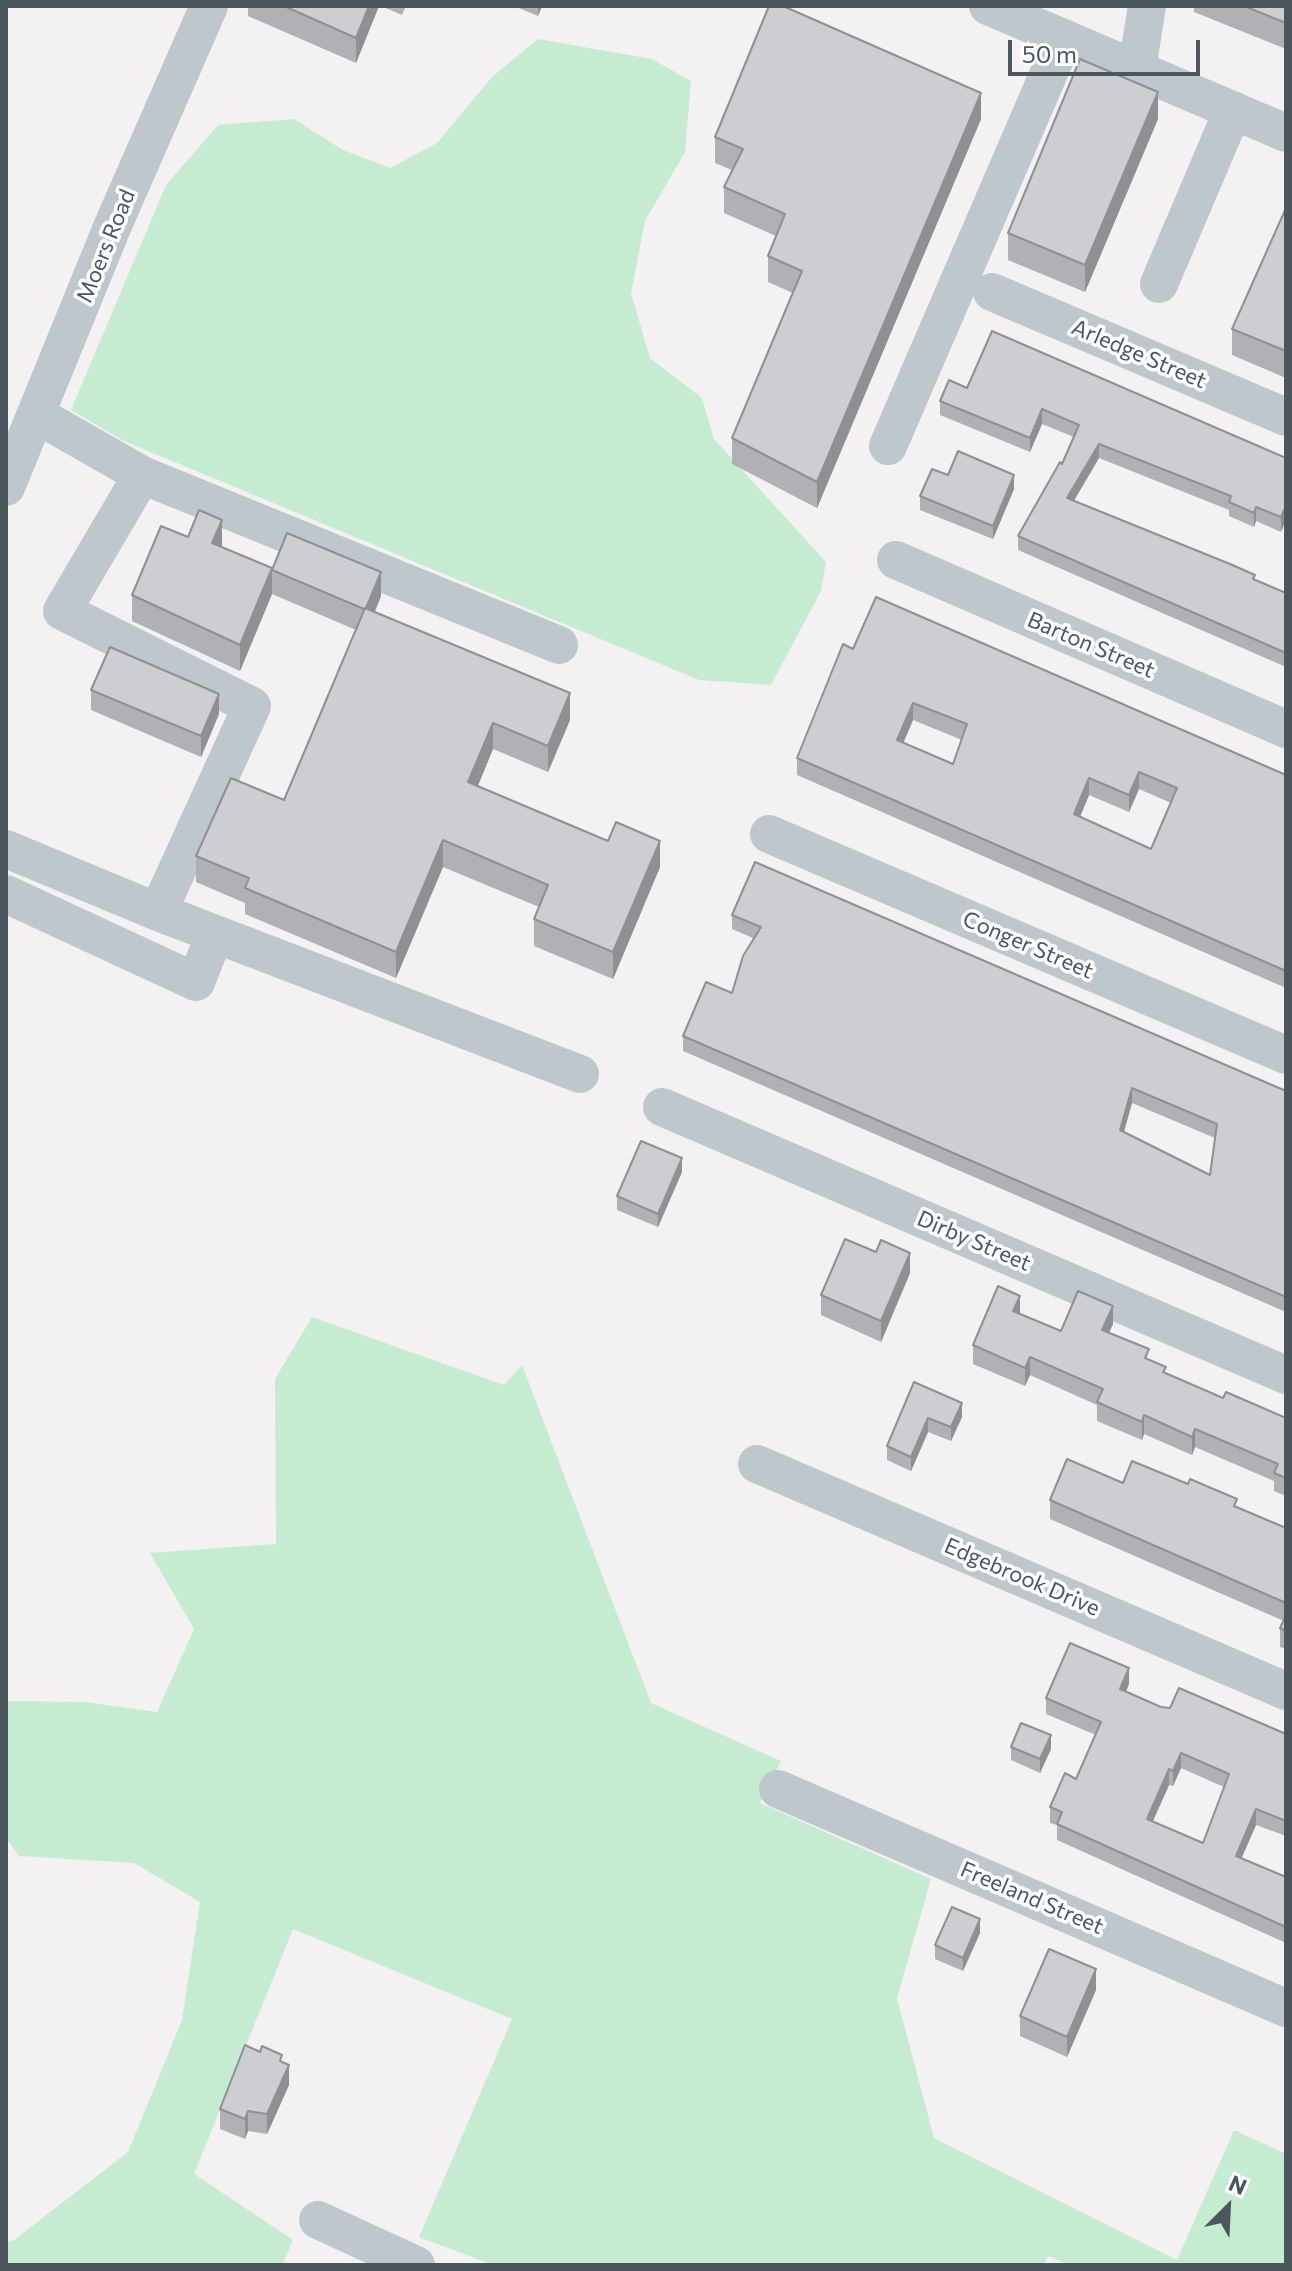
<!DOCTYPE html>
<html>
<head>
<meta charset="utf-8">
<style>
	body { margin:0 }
	#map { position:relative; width:1292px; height:2271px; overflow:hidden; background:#f3f1f2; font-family:Commissioner,sans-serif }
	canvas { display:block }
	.frame { position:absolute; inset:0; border:8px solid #4b565d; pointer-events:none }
	.north { position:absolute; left:1188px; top:2167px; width:80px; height:80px; -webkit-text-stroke:6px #fff; paint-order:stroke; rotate:24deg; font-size:22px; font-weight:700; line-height:32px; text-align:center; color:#4b565d }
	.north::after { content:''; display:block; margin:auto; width:28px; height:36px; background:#4b565d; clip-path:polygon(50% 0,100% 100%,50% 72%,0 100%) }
	.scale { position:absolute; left:1008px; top:40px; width:192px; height:36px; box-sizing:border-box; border:4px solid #4b565d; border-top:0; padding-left:10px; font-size:24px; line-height:28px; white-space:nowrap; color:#4b565d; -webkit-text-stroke:6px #fff; paint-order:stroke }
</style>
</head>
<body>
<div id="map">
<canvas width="1292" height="2271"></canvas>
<div class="frame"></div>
<div class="north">N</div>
<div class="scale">50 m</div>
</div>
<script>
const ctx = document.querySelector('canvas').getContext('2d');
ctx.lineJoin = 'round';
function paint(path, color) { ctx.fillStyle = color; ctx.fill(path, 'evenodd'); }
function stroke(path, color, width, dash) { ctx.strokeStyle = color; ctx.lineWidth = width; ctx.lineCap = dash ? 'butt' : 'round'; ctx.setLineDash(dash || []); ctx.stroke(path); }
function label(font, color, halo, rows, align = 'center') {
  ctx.font = font + ' Commissioner,sans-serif'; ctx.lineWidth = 7; ctx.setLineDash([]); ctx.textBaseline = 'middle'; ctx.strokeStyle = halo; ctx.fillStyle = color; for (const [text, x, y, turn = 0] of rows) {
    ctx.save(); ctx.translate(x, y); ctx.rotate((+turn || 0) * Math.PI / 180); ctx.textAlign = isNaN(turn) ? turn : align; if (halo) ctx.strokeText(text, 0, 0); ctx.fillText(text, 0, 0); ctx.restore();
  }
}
const green = new Path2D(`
	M 538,39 L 652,59 L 691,81 L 685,152 L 645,221 L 631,293 L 650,358 L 702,398 L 714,439 L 826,562 L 821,591 L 771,685 L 699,680 L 124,441 L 71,410 L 166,185 L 218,125 L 294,119 L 343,150 L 390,168 L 437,143 L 492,77 Z
	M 312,1317 L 504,1385 L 522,1365 L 651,1703 L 781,1761 L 760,1803 L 931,1879 L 897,1998 L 934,2138 L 1177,2260 L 1234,2130 L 1286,2154 L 1286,2265 L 1069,2265 L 1048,2256 L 1043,2265 L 493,2265 L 419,2237 L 512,2019 L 293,1929 L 194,2174 L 293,2240 L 282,2265 L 6,2265 L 6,2242 L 14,2240 L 128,2152 L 182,2020 L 200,1902 L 134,1863 L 19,1856 L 6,1838 L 6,1701 L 84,1702 L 157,1712 L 194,1629 L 150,1553 L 276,1544 L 275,1379 Z`);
const minor = new Path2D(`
	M 988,6 L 1286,133
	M 1137,69 L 1147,6
	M 1159,284 L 1233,110
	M 992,292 L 1286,417
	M 37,415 L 142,475 L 559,645
	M 888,446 L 1064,38
	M 142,475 L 62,611 L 252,706 L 158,912
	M 6,487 L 113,225 L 209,6
	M 896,560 L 1286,729
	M 769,834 L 1286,1055
	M 6,849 L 158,912 L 580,1074
	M 6,894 L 196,982 L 215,934
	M 662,1107 L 1286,1375
	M 757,1464 L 1286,1691
	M 778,1789 L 1286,2008
	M 318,2220 L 416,2265`);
const wall = new Path2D(`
	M 248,6 L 379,6 L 356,63 L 248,16 Z
	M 381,6 L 406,6 L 402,15 Z
	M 514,6 L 542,6 L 538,16 Z
	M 1194,6 L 1286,6 L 1286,49 L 1194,12 Z
	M 981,119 L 817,508 L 732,464 L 732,438 L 793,293 L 768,282 L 768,256 L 776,236 L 724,213 L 724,187 L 732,170 L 715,163 L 715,137 Z
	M 1158,119 L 1085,292 L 1008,260 L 1008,233 Z
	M 1286,208 L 1286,378 L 1232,355 L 1232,329 Z
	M 967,388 L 1286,458 L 1281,532 L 1256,521 L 1254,527 L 1229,516 L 1229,510 L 1099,458 L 1074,501 L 1286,593 L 1286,667 L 1018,550 L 1018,536 L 1062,464 L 1074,437 L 1042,424 L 1030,452 L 940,415 L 940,401 Z
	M 948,475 L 1014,489 L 993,539 L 920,510 L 920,496 Z
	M 188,537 L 222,547 L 272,568 L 381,596 L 375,612 L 570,720 L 548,772 L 493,749 L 478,786 L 660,867 L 613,979 L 534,946 L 534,919 L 539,907 L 443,867 L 396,978 L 245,914 L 245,903 L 196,882 L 196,856 L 284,800 L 356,630 L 272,594 L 240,671 L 132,621 L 132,595 Z
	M 853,649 L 1286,775 L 1286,988 L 797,775 L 797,758 ZM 913,720 L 962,740 L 953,764 L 903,743 ZM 1139,789 L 1171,803 L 1151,849 L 1080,817 L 1089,795 L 1129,812 Z
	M 91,690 L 219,714 L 201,757 L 91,710 Z
	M 732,915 L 1286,1091 L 1286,1312 L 683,1051 L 683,1036 L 732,993 L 753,938 L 732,929 ZM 1132,1103 L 1215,1138 L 1210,1175 L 1124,1132 Z
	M 682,1172 L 658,1227 L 617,1210 L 617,1196 Z
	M 910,1273 L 881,1342 L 821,1315 L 821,1295 Z
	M 1020,1314 L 1061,1331 L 1113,1324 L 1109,1332 L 1149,1360 L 1166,1374 L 1223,1398 L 1286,1418 L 1286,1496 L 1274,1491 L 1274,1481 L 1195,1447 L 1192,1455 L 1144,1434 L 1142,1440 L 1097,1421 L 1097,1405 L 1030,1375 L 1025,1386 L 973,1364 L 973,1345 Z
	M 914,1382 L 962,1417 L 951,1441 L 928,1432 L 911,1471 L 887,1460 L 887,1446 Z
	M 1123,1483 L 1237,1508 L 1286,1528 L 1286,1649 L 1280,1647 L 1280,1628 L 1284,1621 L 1050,1519 L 1050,1500 Z
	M 1129,1684 L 1126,1692 L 1161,1707 L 1286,1734 L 1286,1836 L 1256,1825 L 1241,1858 L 1286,1877 L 1286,1943 L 1057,1840 L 1057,1825 L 1050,1823 L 1050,1807 L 1076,1779 L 1096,1735 L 1046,1714 L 1046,1698 ZM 1181,1768 L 1224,1787 L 1203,1843 L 1153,1821 L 1169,1785 L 1173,1786 Z
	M 1011,1747 L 1051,1749 L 1040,1773 L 1011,1760 Z
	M 980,1933 L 963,1971 L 935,1959 L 935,1945 Z
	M 1096,1990 L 1067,2057 L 1020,2036 L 1020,2016 Z
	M 282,2062 L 289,2085 L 267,2134 L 248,2131 L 245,2139 L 220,2129 L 220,2109 Z`);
const shadedWall = new Path2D(`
	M 369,6 L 379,6 L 356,63 L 356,38 Z
	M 538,6 L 542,6 L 538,16 Z
	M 1158,92 L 1158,119 L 1085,292 L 1085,265 Z
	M 981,93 L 981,119 L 817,508 L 817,482 Z
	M 1042,409 L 1042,424 L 1030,452 L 1030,438 Z
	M 1099,444 L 1099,458 L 1067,512 L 1067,498 Z
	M 1014,475 L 1014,489 L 993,539 L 993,526 Z
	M 1286,506 L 1286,520 L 1281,532 L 1281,517 Z
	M 1256,507 L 1256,521 L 1254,527 L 1254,513 Z
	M 222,520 L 222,546 L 212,569 L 212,543 Z
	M 272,568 L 272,594 L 240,671 L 240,645 Z
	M 381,572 L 381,596 L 365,634 L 365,609 Z
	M 570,693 L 570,720 L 548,772 L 548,746 Z
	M 219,694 L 219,714 L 201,757 L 201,736 Z
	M 913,703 L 913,720 L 897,758 L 897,740 Z
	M 493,723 L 493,749 L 468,809 L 468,782 Z
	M 1139,772 L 1139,789 L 1129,812 L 1129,795 Z
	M 1089,778 L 1089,795 L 1074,831 L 1074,814 Z
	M 443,840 L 443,867 L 396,978 L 396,952 Z
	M 660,841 L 660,867 L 613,979 L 613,952 Z
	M 1132,1088 L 1132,1103 L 1120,1145 L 1120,1130 Z
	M 682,1158 L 682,1172 L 658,1227 L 658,1214 Z
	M 910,1253 L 910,1273 L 881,1342 L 881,1321 Z
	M 1020,1296 L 1020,1315 L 1013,1311 Z
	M 1113,1306 L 1113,1324 L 1102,1348 L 1102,1330 Z
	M 1030,1357 L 1030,1375 L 1025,1386 L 1025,1368 Z
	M 962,1403 L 962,1417 L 951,1441 L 951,1427 Z
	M 1144,1415 L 1144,1434 L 1142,1440 L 1142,1422 Z
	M 928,1418 L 928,1432 L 911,1471 L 911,1457 Z
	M 1195,1429 L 1195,1447 L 1192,1455 L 1192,1437 Z
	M 1129,1668 L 1129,1684 L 1120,1705 L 1120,1689 Z
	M 1051,1735 L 1051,1749 L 1040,1773 L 1040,1759 Z
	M 1181,1753 L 1181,1768 L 1173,1786 L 1173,1771 Z
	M 1169,1769 L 1169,1785 L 1147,1834 L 1147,1819 Z
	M 1256,1809 L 1256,1825 L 1236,1871 L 1236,1856 Z
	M 980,1919 L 980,1933 L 963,1971 L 963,1958 Z
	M 1096,1969 L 1096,1990 L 1067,2057 L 1067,2037 Z
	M 289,2065 L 289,2085 L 267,2134 L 267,2114 Z
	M 248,2111 L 248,2131 L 245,2139 L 245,2119 Z`);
const building = new Path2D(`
	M 284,6 L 369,6 L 356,38 Z
	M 769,6 L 783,6 L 981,93 L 817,482 L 732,438 L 802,271 L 768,256 L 785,214 L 724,187 L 743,149 L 715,137 Z
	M 1244,6 L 1286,6 L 1286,23 Z
	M 1080,59 L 1158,92 L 1085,265 L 1008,233 Z
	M 1286,208 L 1286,351 L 1232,329 Z
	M 992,331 L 1286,458 L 1286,506 L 1281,517 L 1256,507 L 1254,513 L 1229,502 L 1231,496 L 1099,444 L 1067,498 L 1230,564 L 1255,575 L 1253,579 L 1286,593 L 1286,653 L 1018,536 L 1060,462 L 1062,464 L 1079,425 L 1042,409 L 1030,438 L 940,401 L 949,380 L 967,388 Z
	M 958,451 L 1014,475 L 993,526 L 920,496 L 932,469 L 948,475 Z
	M 199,510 L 222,520 L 212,543 L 272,568 L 240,645 L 132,595 L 161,526 L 188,537 Z
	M 287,533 L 381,572 L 366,608 L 364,609 L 272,570 Z
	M 876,597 L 1286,775 L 1286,971 L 797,758 L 843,644 L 853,649 ZM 913,703 L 967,724 L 953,764 L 897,740 ZM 1139,772 L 1177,788 L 1151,849 L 1074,814 L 1089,778 L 1129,795 Z
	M 365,608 L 570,693 L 548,746 L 493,723 L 468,782 L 608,841 L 616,822 L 660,841 L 613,952 L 534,919 L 548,885 L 443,840 L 396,952 L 245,888 L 249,878 L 196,856 L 231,778 L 284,800 Z
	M 110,647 L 219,694 L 201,736 L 91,690 Z
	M 755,862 L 1286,1091 L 1286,1297 L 683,1036 L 706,982 L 732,993 L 743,956 L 761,927 L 732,915 ZM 1132,1088 L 1217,1124 L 1210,1175 L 1120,1130 Z
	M 641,1141 L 682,1158 L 658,1214 L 617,1196 Z
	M 845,1239 L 876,1252 L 881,1240 L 910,1253 L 881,1321 L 821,1295 Z
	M 998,1286 L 1020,1296 L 1013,1311 L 1061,1331 L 1078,1291 L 1113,1306 L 1102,1330 L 1149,1349 L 1145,1358 L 1166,1367 L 1163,1372 L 1223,1398 L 1226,1392 L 1286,1418 L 1286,1478 L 1274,1473 L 1278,1464 L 1195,1429 L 1192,1437 L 1144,1415 L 1142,1422 L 1097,1402 L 1103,1389 L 1030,1357 L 1025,1368 L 973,1345 Z
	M 914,1382 L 962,1403 L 951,1427 L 928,1418 L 911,1457 L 887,1446 Z
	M 1067,1459 L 1123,1483 L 1132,1461 L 1188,1484 L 1190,1479 L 1237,1499 L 1234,1506 L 1286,1528 L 1286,1603 L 1050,1500 Z
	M 1286,1615 L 1286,1631 L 1280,1628 Z
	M 1070,1643 L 1129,1668 L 1120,1689 L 1161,1707 L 1170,1708 L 1179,1688 L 1286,1734 L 1286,1821 L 1256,1809 L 1236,1856 L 1286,1877 L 1286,1927 L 1057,1824 L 1062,1812 L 1050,1807 L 1065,1773 L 1076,1779 L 1101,1722 L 1046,1698 ZM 1181,1753 L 1229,1774 L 1203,1843 L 1147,1819 L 1169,1769 L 1173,1771 Z
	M 1021,1723 L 1051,1735 L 1040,1759 L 1011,1747 Z
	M 952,1907 L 980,1919 L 963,1958 L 935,1945 Z
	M 1049,1949 L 1096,1969 L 1067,2037 L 1020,2016 Z
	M 245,2045 L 260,2052 L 262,2046 L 282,2055 L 280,2061 L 289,2065 L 267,2114 L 248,2111 L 245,2119 L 220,2109 Z`);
const streetNames = [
	["Moers Road",106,246,-68],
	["Arledge Street",1139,354,23],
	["Barton Street",1091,645,23],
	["Conger Street",1028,945,23],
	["Dirby Street",974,1241,23],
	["Edgebrook Drive",1022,1577,23],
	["Freeland Street",1032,1898,23]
];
paint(green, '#c5ecd0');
stroke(minor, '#bec7cc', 38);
paint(wall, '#afb1b5');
paint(shadedWall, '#8f9093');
paint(building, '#ccced2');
stroke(building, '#8f9093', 2);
label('22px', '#4b565d', '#fff', streetNames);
</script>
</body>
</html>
